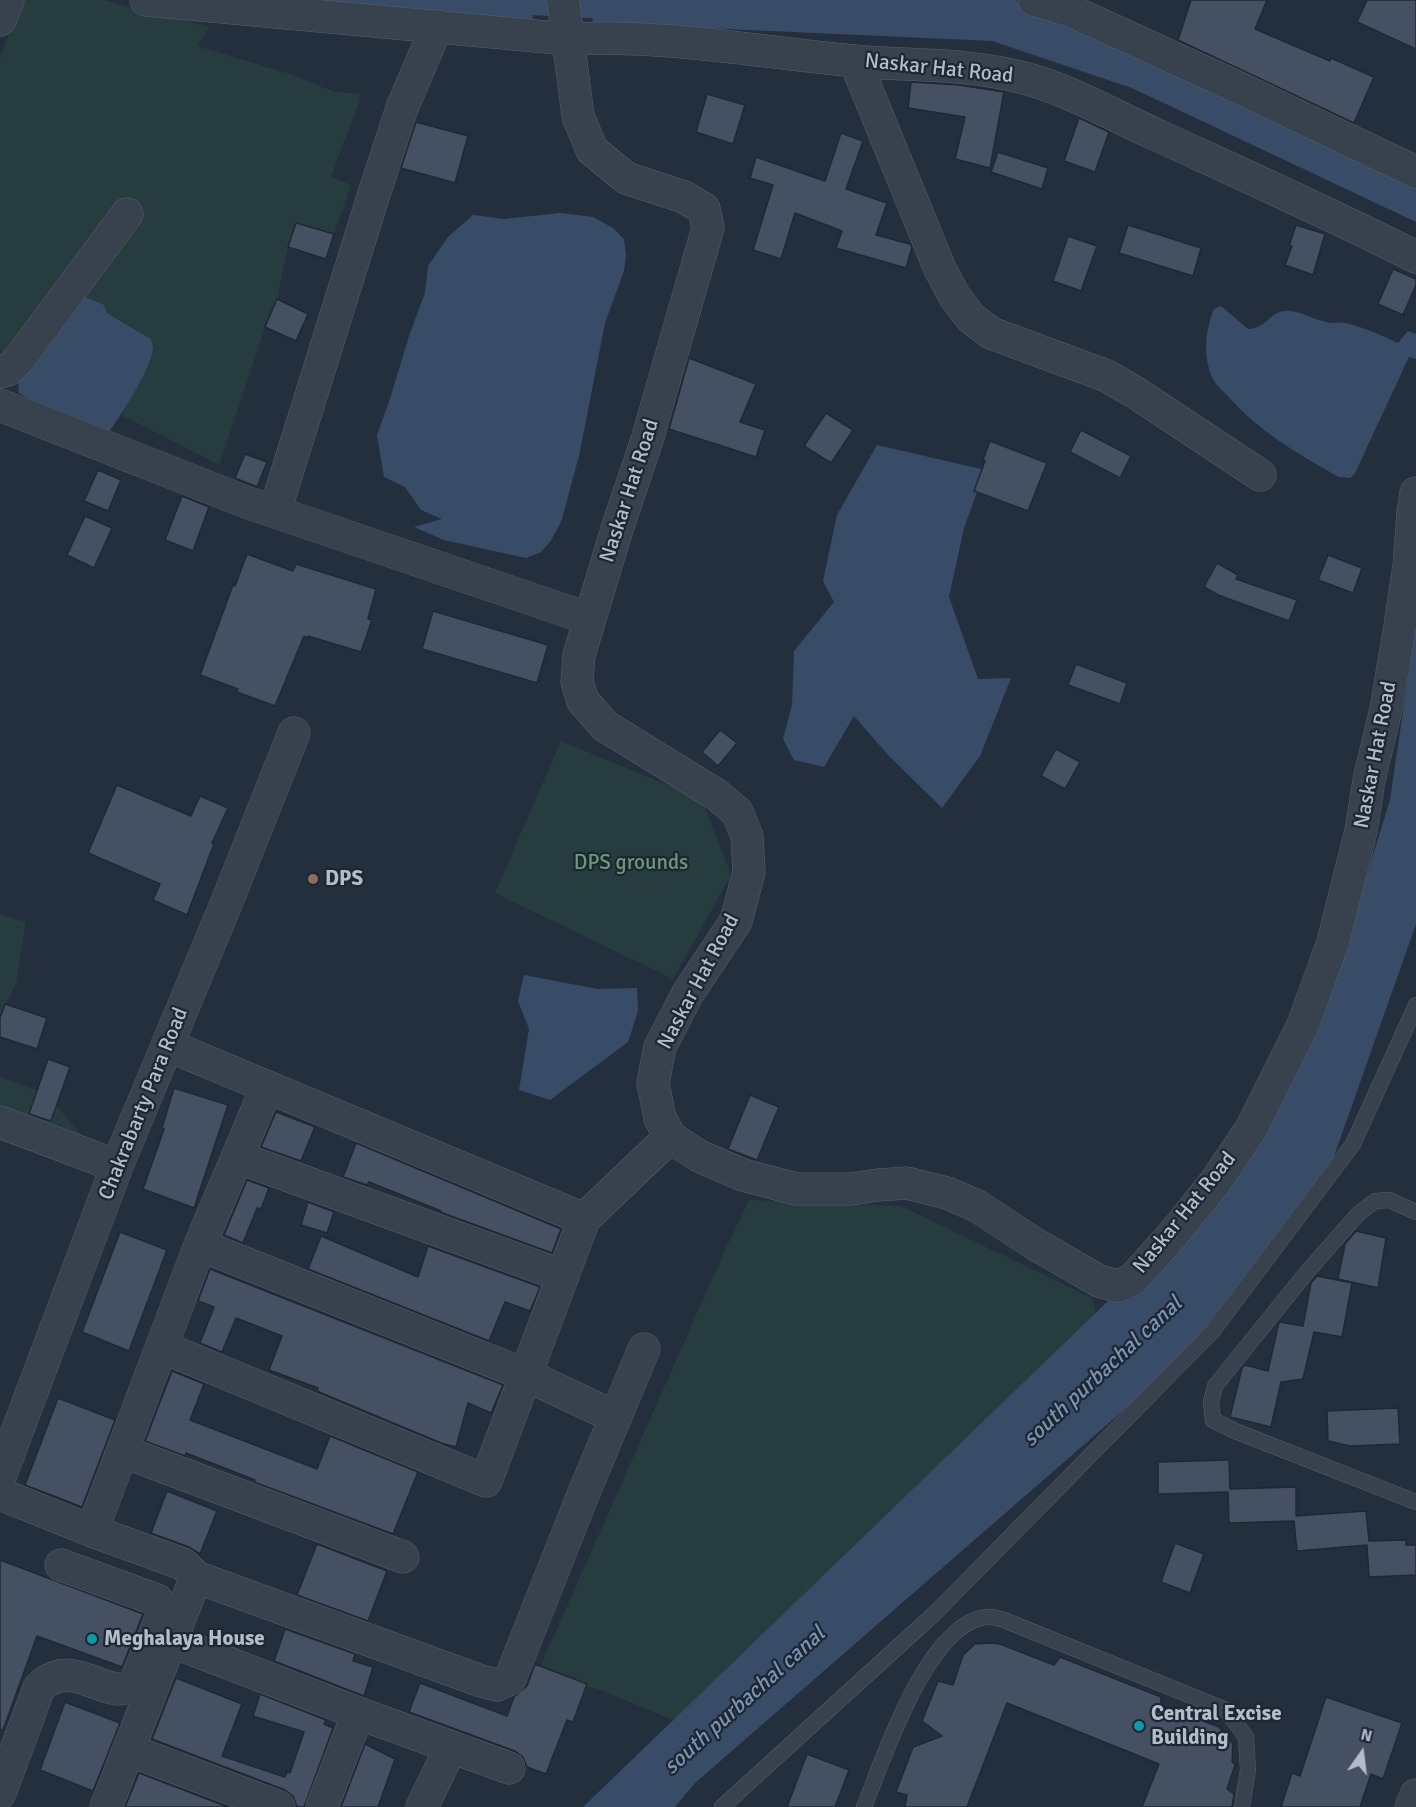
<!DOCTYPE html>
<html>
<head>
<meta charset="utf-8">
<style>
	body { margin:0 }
	#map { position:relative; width:1416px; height:1807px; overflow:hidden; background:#242f3e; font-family:Signika,sans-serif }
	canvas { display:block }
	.north { position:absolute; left:1332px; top:1723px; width:60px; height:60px; -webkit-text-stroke:4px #1d2633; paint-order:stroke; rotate:14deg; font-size:16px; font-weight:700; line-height:24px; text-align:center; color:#b4bcc9 }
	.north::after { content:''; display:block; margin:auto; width:21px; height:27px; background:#b4bcc9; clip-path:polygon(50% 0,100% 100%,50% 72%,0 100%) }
</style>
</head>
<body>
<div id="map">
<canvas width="1416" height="1807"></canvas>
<div class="north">N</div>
</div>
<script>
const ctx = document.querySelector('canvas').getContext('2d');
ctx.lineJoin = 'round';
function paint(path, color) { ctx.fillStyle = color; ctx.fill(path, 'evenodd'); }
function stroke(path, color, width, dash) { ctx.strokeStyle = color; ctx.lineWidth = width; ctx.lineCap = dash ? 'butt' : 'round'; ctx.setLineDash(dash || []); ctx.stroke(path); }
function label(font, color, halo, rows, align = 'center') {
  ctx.font = font + ' Signika,sans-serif'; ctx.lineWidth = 4.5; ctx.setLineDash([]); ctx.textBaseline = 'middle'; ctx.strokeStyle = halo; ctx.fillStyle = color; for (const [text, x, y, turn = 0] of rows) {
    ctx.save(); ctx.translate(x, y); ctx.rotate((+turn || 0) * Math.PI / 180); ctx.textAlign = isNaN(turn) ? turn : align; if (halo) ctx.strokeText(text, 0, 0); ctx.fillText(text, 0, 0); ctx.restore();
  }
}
const green = new Path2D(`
	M 21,0 L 103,0 L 210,27 L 197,46 L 287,73 L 335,92 L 362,94 L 331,177 L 351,185 L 334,234 L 296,223 L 288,247 L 277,299 L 265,327 L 219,465 L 122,415 L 149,361 L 139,331 L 107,313 L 104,305 L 30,360 L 0,351 L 0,58 Z
	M 561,741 L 702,799 L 731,875 L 673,979 L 495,893 Z
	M 0,914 L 26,922 L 16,983 L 0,1016 Z
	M 0,1077 L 47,1094 L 87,1142 L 0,1108 Z
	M 749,1200 L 901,1206 L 1092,1298 L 1110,1367 L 708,1735 L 601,1690 L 537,1674 L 725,1250 Z`);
const water = new Path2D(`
	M 201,0 L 531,0 L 533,20 Z
	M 590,0 L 1014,0 L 1065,13 L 1416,178 L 1416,222 L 1132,88 L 992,41 L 593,23 Z
	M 560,213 L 593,217 L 613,228 L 624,239 L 626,255 L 624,271 L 605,323 L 579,456 L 561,522 L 550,542 L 541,552 L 526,558 L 444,540 L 414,527 L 442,519 L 421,510 L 405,487 L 384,477 L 377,435 L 390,399 L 409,336 L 425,293 L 428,266 L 448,237 L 473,215 L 504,219 Z
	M 83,296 L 104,305 L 107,313 L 151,339 C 151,340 153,347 153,348 C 152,367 120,418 107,434 L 38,405 L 19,393 C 14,362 62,317 83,296 Z
	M 1221,306 L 1248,329 C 1268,328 1270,311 1285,311 C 1300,310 1312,319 1326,322 C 1332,324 1338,322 1345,323 C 1363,327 1381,335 1398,343 L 1408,331 L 1416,334 L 1416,359 L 1409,357 L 1355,473 L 1350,478 L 1339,477 C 1298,454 1258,431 1227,395 C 1223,391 1217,386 1214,381 C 1202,358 1205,332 1214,309 Z
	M 877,445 L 985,470 L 964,528 L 949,597 L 978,679 L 1011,678 L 980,756 L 942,808 L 889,756 L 854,716 L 824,767 L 794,760 L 783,739 L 792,705 L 794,651 L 834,602 L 823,581 L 837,515 Z
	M 1416,623 L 1416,924 L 1332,1162 L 1179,1362 L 695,1783 L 675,1807 L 583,1807 L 1217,1196 L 1323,1016 L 1390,800 Z
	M 524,975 L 598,989 L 637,988 L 638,1011 L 628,1042 L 550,1100 L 519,1090 L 529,1029 L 518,1001 Z`);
const canal = new Path2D(`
	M 512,0 L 628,6`);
const building = new Path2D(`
	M 1191,0 L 1267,0 L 1255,29 L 1330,61 L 1331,58 L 1374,77 L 1354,123 L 1178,40 Z
	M 1367,0 L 1416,0 L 1416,49 L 1357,22 Z
	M 911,82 L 959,85 L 1004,92 L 990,168 L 955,159 L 965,117 L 908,108 Z
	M 707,94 L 745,105 L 733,144 L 696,132 Z
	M 1079,118 L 1109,132 L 1095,172 L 1064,161 Z
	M 416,122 L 468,136 L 455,183 L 401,168 Z
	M 841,133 L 863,141 L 846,189 L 887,203 L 876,235 L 910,244 L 912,247 L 906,268 L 836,248 L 842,231 L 795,213 L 781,259 L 753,250 L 773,185 L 750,178 L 756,157 L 825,181 Z
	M 998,152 L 1048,168 L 1042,189 L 991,172 Z
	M 296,223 L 334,234 L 326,259 L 288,247 Z
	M 1128,225 L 1201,248 L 1193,276 L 1119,253 Z
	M 1296,225 L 1325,234 L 1313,275 L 1285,265 L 1292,246 L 1289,246 Z
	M 1068,236 L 1097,246 L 1081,291 L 1053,281 Z
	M 1393,269 L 1416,279 L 1416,285 L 1403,315 L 1378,304 Z
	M 277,299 L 308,314 L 296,341 L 265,327 Z
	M 689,358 L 756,384 L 740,422 L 765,430 L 756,457 L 669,429 Z
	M 826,413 L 853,430 L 831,463 L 804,446 Z
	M 1081,430 L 1131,456 L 1120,478 L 1070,452 Z
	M 990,441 L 1047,463 L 1028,511 L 974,491 L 985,461 L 983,460 Z
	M 245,454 L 267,462 L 257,487 L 235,478 Z
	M 98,470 L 121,480 L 108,511 L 84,501 Z
	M 182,496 L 209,507 L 193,551 L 165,540 Z
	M 85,516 L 112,528 L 94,568 L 67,555 Z
	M 247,554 L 293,571 L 296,564 L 376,589 L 368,619 L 372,620 L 361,652 L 308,636 L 307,638 L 304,636 L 275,706 L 237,692 L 238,689 L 200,675 L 233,585 L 235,586 Z
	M 1328,555 L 1362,568 L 1353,593 L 1318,580 Z
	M 1217,563 L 1238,575 L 1236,579 L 1297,600 L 1289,621 L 1218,595 L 1204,587 Z
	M 433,611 L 548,645 L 537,683 L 422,649 Z
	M 1076,664 L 1127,683 L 1120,704 L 1068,685 Z
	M 720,730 L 737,743 L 718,766 L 702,752 Z
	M 1056,749 L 1080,762 L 1065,789 L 1041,776 Z
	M 117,785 L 191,816 L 200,796 L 228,808 L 212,843 L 214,844 L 187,915 L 153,900 L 160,884 L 88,853 Z
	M 5,1004 L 47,1018 L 37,1049 L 0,1037 L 0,1018 Z
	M 48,1059 L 70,1067 L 51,1121 L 29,1114 Z
	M 174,1088 L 228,1105 L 194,1208 L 143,1189 L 164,1129 L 162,1128 Z
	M 750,1095 L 779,1107 L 757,1160 L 728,1149 Z
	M 276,1112 L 315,1127 L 301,1161 L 261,1147 Z
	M 356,1143 L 561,1229 L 552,1253 L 440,1212 L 441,1211 L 369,1182 L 367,1185 L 343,1177 Z
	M 247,1180 L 269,1188 L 261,1209 L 257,1208 L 243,1243 L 224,1235 Z
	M 308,1202 L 334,1212 L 327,1233 L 301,1225 Z
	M 1356,1231 L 1386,1238 L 1378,1288 L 1338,1279 L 1345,1244 Z
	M 120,1232 L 167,1250 L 129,1351 L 82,1332 Z
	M 321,1236 L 418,1277 L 428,1246 L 540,1287 L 530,1311 L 505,1302 L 489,1341 L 308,1269 Z
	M 210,1269 L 503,1385 L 491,1413 L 468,1403 L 456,1447 L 441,1443 L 343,1402 L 317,1391 L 318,1388 L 269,1370 L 282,1336 L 236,1318 L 222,1352 L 200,1343 L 214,1307 L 198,1301 Z
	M 1317,1276 L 1352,1283 L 1342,1337 L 1314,1332 L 1303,1379 L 1281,1382 L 1271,1427 L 1230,1417 L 1242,1368 L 1245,1365 L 1268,1371 L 1279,1322 L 1303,1326 L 1311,1283 Z
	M 172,1371 L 204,1384 L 190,1420 L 216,1430 L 317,1469 L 330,1436 L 418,1472 L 393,1534 L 254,1482 L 255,1480 L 186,1453 L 185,1456 L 145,1441 Z
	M 58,1398 L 115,1420 L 82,1507 L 25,1485 Z
	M 1398,1408 L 1400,1444 L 1350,1446 L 1328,1441 L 1327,1411 Z
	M 1229,1460 L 1230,1489 L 1296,1487 L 1296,1516 L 1366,1511 L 1369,1541 L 1406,1540 L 1406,1545 L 1416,1545 L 1416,1575 L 1369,1577 L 1367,1545 L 1297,1551 L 1294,1521 L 1229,1523 L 1228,1492 L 1158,1494 L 1158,1462 Z
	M 167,1491 L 217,1511 L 200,1554 L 189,1547 L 151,1533 Z
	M 1175,1543 L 1204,1554 L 1190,1593 L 1161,1582 Z
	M 317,1544 L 387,1571 L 368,1621 L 297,1595 Z
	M 0,1560 L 143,1614 L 122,1667 L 37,1636 L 3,1730 L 0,1729 Z
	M 285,1629 L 355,1654 L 353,1661 L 373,1667 L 364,1696 L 274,1661 Z
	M 992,1643 L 1000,1644 L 1054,1665 L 1060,1657 L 1161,1697 L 1161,1705 L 1219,1727 L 1233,1744 L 1232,1761 L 1235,1765 L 1227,1789 L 1234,1794 L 1232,1807 L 1142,1807 L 1159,1764 L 1007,1703 L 967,1807 L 905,1807 L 907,1795 L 896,1792 L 913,1747 L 942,1736 L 922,1721 L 938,1681 L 953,1685 L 963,1655 L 975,1644 Z
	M 535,1664 L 587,1684 L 573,1722 L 567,1720 L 546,1774 L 527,1767 L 523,1757 L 515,1751 L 409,1712 L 420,1683 L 507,1716 L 514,1697 L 527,1686 Z
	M 176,1678 L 242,1704 L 222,1756 L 285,1777 L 287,1772 L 290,1773 L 304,1732 L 253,1716 L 260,1694 L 326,1720 L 324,1724 L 333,1728 L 304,1807 L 297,1807 L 293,1796 L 285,1790 L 152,1739 Z
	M 1326,1697 L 1402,1723 L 1383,1779 L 1371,1774 L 1360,1807 L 1281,1807 L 1292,1773 L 1300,1776 Z
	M 65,1702 L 120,1723 L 93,1791 L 40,1770 Z
	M 365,1744 L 395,1759 L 378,1807 L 341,1807 Z
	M 807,1754 L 849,1770 L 835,1807 L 787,1807 Z
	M 139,1773 L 228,1807 L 125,1807 Z`);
const lane = new Path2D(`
	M 1416,1212 L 1389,1200 L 1375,1201 L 1358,1214 L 1307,1272 L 1215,1386 L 1211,1402 L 1213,1420 L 1235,1431 L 1416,1502
	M 722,1807 L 934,1614 L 1212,1332 L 1353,1144 L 1416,1005
	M 864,1807 C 884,1758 927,1624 986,1617 C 992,1616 999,1619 1004,1620 L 1226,1710 L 1246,1737 L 1248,1770 L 1242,1807`);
const street = new Path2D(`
	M 146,0 L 568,39 C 663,34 758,52 853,61 C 910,66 968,63 1024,78 C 1070,90 1114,116 1157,135 C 1244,175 1331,214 1416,257
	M 563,0 L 578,116 L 592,150 L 626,178 L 684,197 L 704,209 L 708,228 L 647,440 L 617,529 L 579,655 L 577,682 L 583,701 L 605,726 L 717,795 L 737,812 L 747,836 L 749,872 L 736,921 L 688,993 L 660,1047 L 653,1083 L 660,1118 L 670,1137 L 699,1156 L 743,1175 L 796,1189 L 851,1189 L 878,1185 L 907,1183 L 947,1193 L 977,1206 L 1035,1244 L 1099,1281 L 1117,1286 L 1133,1279 L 1175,1232 L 1216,1181 L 1251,1129 L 1303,1025 L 1333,942 L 1361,831 L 1369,780 L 1386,709 L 1400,626 L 1409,566 L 1413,513 L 1416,493
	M 1034,0 L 1071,11 L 1233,85 L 1416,172
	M 0,20 L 8,0
	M 855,61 L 940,269 L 955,297 L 971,318 L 991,333 L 1107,376 L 1136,393 L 1260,475
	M 0,372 L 8,370 L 20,358 L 127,214
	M 0,405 L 246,502 L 590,619
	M 275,511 L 374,194 L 402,108 L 437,26
	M 167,1045 L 584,1219
	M 0,1122 L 117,1166
	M 237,1157 L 563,1276
	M 200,1245 L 526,1375 L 615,1417
	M 162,1347 L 486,1481 L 584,1219 L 670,1137
	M 122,1451 L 403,1557
	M 0,1477 L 117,1166 L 226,904 L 294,733
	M 0,1494 L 92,1531 L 183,1564 L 196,1577 L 106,1807
	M 92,1531 L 200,1245 L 267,1087
	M 196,1577 L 481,1681 L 497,1685 L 510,1679 L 585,1490 L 644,1349
	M 171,1641 L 358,1713 L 509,1768
	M 129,1750 L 279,1807
	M 0,1793 L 39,1688 C 74,1652 108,1706 135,1683 L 164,1611 L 157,1600 L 61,1565
	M 322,1807 L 358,1713
	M 422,1807 L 451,1747
	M 1411,1807 L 1416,1795`);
const markers = [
	[313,879,6,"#8d6e63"],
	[92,1639,6,"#0f9aa8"],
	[1139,1726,6,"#0f9aa8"]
];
const streetNames = [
	["Naskar Hat Road",939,69,6],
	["Naskar Hat Road",630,491,-72],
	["Naskar Hat Road",1376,755,-79],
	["Naskar Hat Road",699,982,-62],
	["Chakrabarty Para Road",144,1104,-68],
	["Naskar Hat Road",1185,1213,-51]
];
const parkNames = [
	["DPS grounds",631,863]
];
const poiNames = [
	["DPS",325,879],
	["Meghalaya House",104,1639],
	["Central Excise",1151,1714],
	["Building",1151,1738]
];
const waterNames = [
	["south purbachal canal",1103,1372,-43],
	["south purbachal canal",745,1701,-42]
];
paint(green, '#263c3f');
paint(water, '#394c67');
stroke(canal, '#394c67', 28);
paint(building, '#455162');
stroke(building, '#1f2835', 1.5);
stroke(lane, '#565f6c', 16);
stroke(street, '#565f6c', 33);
stroke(lane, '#38414e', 15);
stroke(street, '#38414e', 32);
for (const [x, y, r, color] of markers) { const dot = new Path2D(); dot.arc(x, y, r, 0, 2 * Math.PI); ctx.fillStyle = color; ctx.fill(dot); stroke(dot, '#1d2633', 2); }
label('21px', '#b4bcc9', '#1d2633', streetNames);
label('21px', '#6b9a76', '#1d2633', parkNames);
label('bold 21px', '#b4bcc9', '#1d2633', poiNames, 'left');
label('italic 22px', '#7c92b1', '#1d2633', waterNames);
</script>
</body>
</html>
